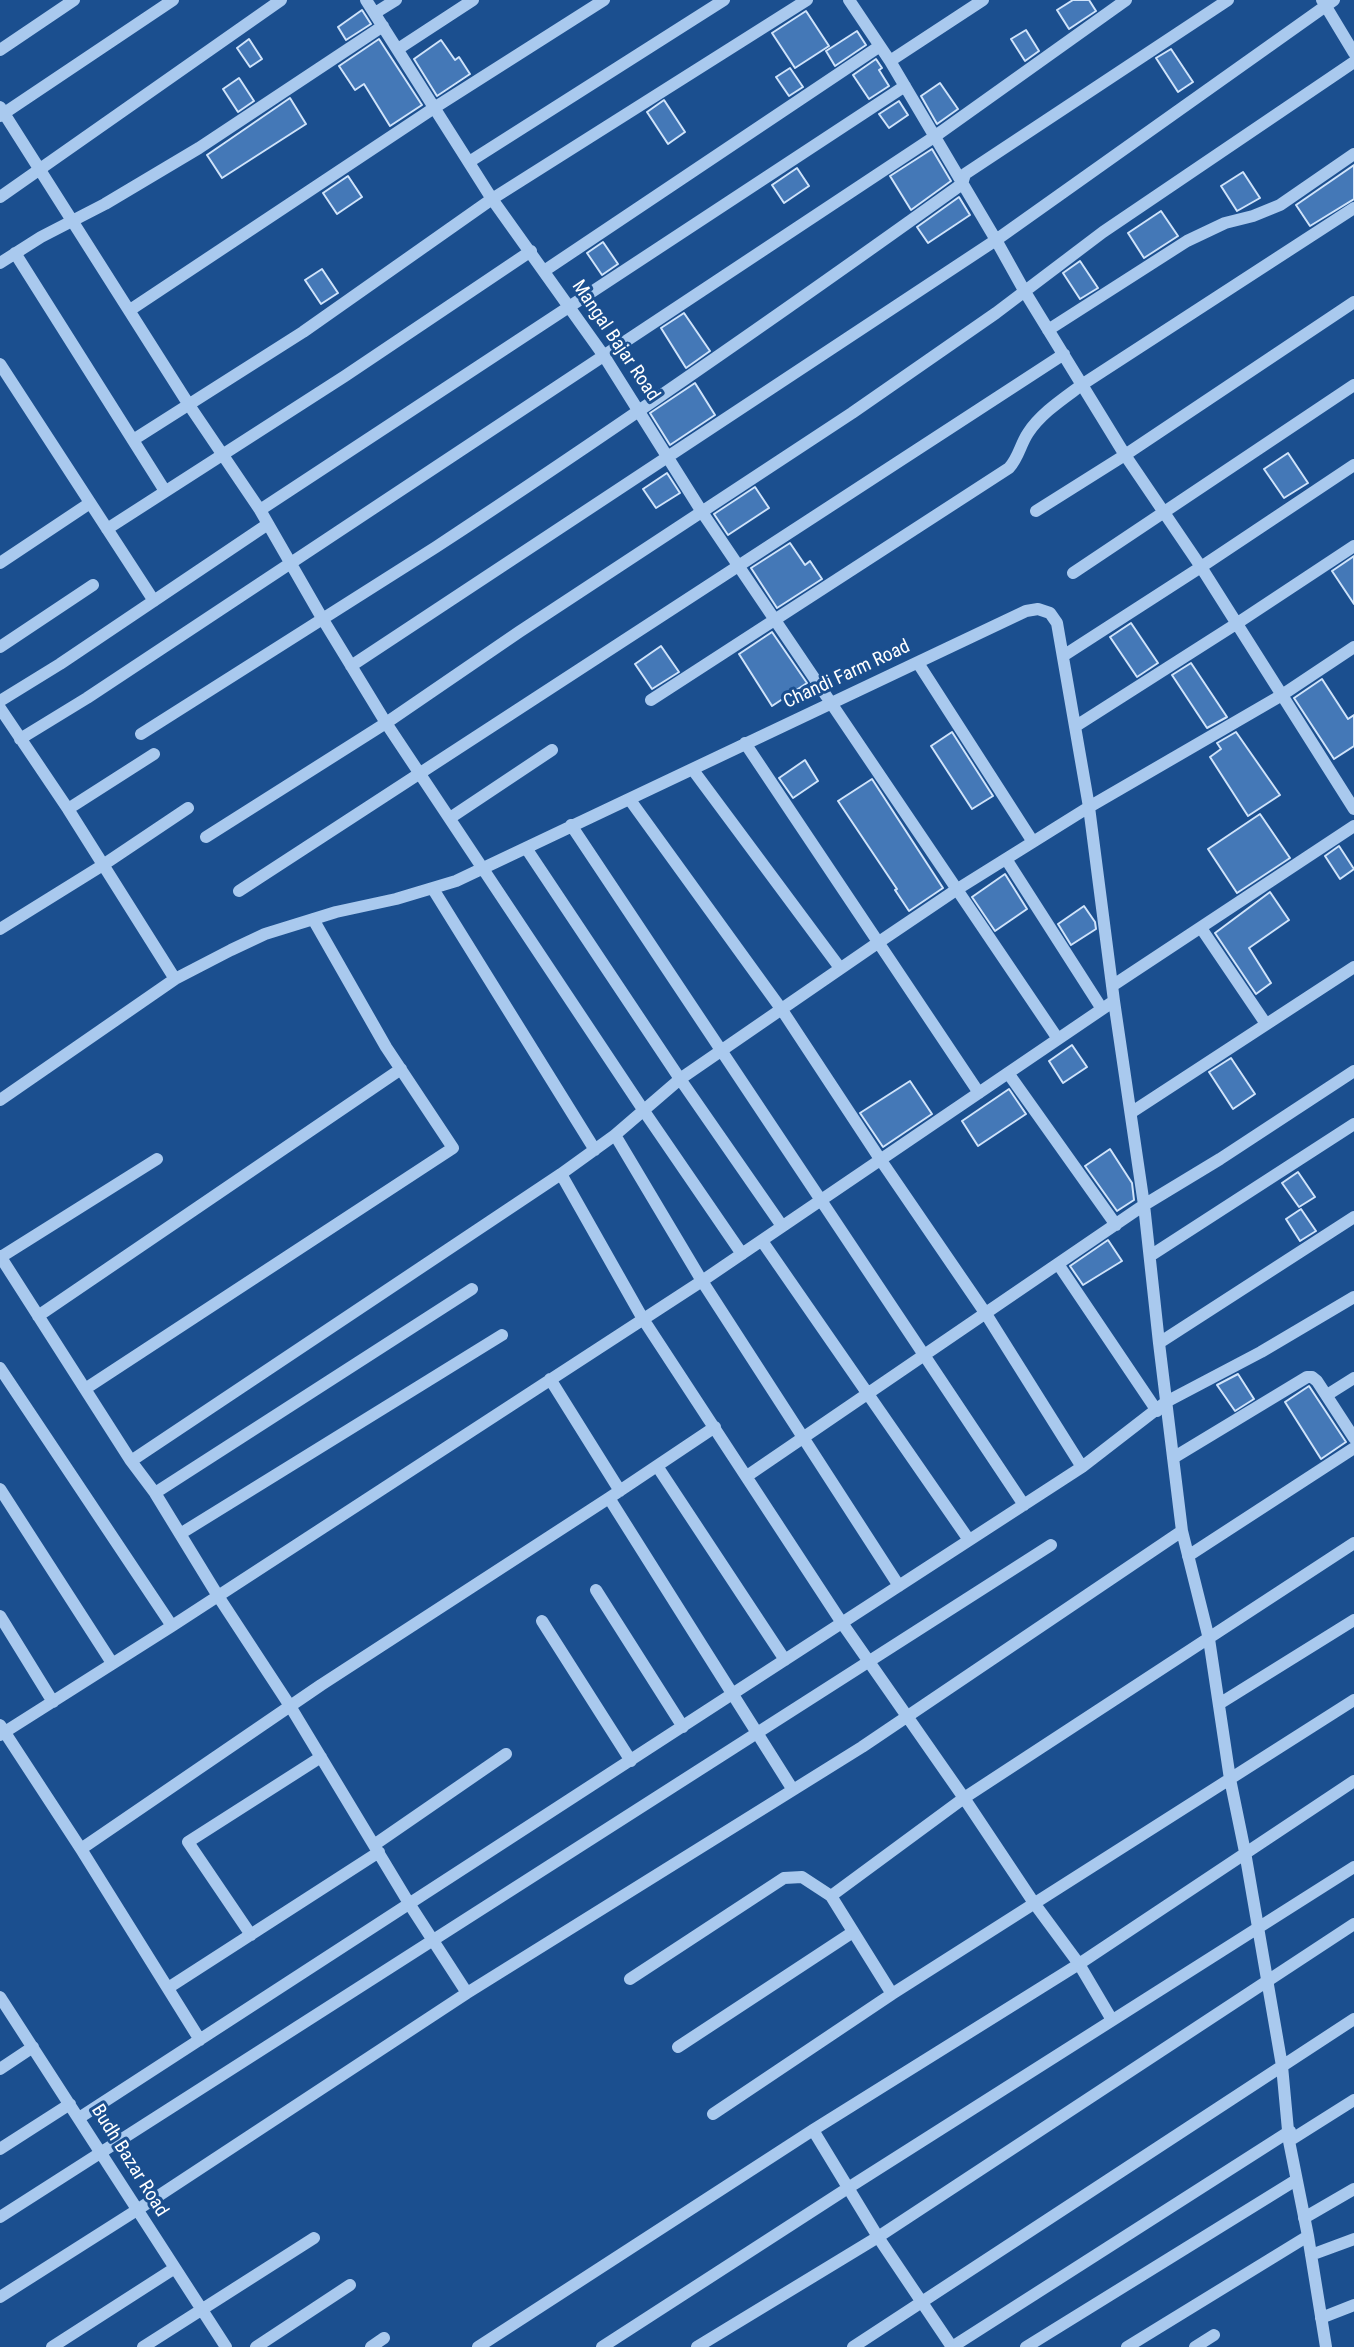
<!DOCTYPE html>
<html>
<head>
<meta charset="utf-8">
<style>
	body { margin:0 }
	canvas { display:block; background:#1b4f8f }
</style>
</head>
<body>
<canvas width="1354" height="2347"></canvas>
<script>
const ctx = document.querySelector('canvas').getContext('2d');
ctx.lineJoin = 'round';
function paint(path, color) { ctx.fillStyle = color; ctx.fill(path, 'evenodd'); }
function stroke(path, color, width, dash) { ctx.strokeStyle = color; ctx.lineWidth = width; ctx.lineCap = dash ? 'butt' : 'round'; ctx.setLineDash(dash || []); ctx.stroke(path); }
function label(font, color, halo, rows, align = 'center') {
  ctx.font = font + ' "Roboto Condensed",sans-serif'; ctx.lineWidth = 6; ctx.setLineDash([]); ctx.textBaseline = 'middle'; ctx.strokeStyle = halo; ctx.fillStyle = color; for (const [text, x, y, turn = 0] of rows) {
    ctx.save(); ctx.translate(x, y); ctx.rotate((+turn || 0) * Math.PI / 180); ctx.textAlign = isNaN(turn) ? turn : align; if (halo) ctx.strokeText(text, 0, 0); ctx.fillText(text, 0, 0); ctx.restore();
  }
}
const building = new Path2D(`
	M 1073,0 L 1089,0 L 1096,11 L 1069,29 L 1057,10 Z
	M 362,10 L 371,24 L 346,40 L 338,27 Z
	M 806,11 L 829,46 L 795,68 L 772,33 Z
	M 1026,30 L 1039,51 L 1025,61 L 1011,39 Z
	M 857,31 L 866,45 L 835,66 L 826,51 Z
	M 249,39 L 262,59 L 250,67 L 237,48 Z
	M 379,39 L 422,105 L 390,126 L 364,84 L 355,90 L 339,66 Z
	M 441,40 L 455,60 L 459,57 L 470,74 L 437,96 L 414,59 Z
	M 1171,49 L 1193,82 L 1178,92 L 1156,58 Z
	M 876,59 L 882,68 L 879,70 L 889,86 L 869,99 L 853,75 Z
	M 790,68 L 803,87 L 789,96 L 776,77 Z
	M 239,78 L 254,101 L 238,112 L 223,89 Z
	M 940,83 L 958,109 L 937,124 L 921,96 Z
	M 290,98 L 306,124 L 222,178 L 207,155 Z
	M 664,100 L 685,132 L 668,144 L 647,112 Z
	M 899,101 L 908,115 L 889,128 L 879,114 Z
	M 932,149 L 951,181 L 911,210 L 890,176 Z
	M 1354,165 L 1354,199 L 1310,226 L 1296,205 Z
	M 797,168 L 809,186 L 784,203 L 772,185 Z
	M 1243,172 L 1260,198 L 1237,211 L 1221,186 Z
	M 348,176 L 362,197 L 337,214 L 323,193 Z
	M 959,197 L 970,215 L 928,243 L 917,227 Z
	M 1161,211 L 1178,236 L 1144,258 L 1128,233 Z
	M 603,242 L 618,264 L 602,275 L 587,253 Z
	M 1080,261 L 1098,288 L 1080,299 L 1063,273 Z
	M 322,269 L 338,293 L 321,304 L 305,280 Z
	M 684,313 L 710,351 L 686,368 L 661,328 Z
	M 695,383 L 715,415 L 670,445 L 650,413 Z
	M 1288,453 L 1308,483 L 1284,498 L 1264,469 Z
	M 667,473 L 680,493 L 656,508 L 643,489 Z
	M 755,487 L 769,508 L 728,535 L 714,514 Z
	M 790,543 L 805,565 L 810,561 L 822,579 L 777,608 L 751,568 Z
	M 1354,556 L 1354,604 L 1332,571 Z
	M 1131,623 L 1158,663 L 1137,677 L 1110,637 Z
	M 772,632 L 807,683 L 772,706 L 739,654 Z
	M 661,646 L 679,672 L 652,689 L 635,664 Z
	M 1191,663 L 1227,717 L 1207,728 L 1172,675 Z
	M 1322,679 L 1348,719 L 1354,715 L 1354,746 L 1334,759 L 1294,698 Z
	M 952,732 L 993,796 L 972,809 L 931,746 Z
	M 1236,732 L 1280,795 L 1248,816 L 1210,757 L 1221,749 L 1217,743 Z
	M 805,760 L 818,781 L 793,798 L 779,778 Z
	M 872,779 L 943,888 L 909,911 L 895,890 L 897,889 L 838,801 Z
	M 1260,814 L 1290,858 L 1237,893 L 1208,849 Z
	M 1339,846 L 1354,869 L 1340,879 L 1325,856 Z
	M 1005,874 L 1027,909 L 995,931 L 972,897 Z
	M 1270,892 L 1289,920 L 1249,948 L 1271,983 L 1256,994 L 1215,933 Z
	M 1084,906 L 1095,922 L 1096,929 L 1071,945 L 1058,924 Z
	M 1072,1045 L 1087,1067 L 1063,1083 L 1049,1061 Z
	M 1231,1058 L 1255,1094 L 1233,1109 L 1209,1072 Z
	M 910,1081 L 932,1114 L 883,1147 L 860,1113 Z
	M 1009,1089 L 1026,1114 L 978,1146 L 962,1121 Z
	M 1110,1149 L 1132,1183 L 1134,1200 L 1117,1211 L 1085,1166 Z
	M 1298,1172 L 1315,1197 L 1299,1207 L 1282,1183 Z
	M 1301,1209 L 1316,1231 L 1300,1241 L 1286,1219 Z
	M 1108,1240 L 1122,1261 L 1083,1285 L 1070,1266 Z
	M 1238,1374 L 1254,1399 L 1235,1411 L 1217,1385 Z
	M 1309,1386 L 1346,1442 L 1321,1459 L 1285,1402 Z`);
const minor = new Path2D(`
	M 366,0 L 492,199 L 604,356 L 702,512 L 1058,1039
	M 849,0 L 890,61 L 996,240 L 1025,292 L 1125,455 L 1201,567 L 1354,809
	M 1322,0 L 1354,53
	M 375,13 L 396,0
	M 398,49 L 473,0
	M 0,50 L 74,0
	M 890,61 L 983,0
	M 0,107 L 189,405 L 260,510 L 322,618 L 386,723 L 644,1111 L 742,1254
	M 0,116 L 173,0
	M 469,162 L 724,0
	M 0,197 L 281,0
	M 15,253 L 165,491
	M 0,263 L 41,237 L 105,204 L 199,148 L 383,26
	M 544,271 L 880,46
	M 130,310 L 434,108 L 604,0
	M 1048,330 L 1187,241 L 1225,223 L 1253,216 L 1280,205 L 1354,154
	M 0,364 L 154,601
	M 133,440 L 303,332 L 492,199 L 807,0
	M 260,510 L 905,86
	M 1036,511 L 1125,455 L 1354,302
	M 107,529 L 345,376 L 531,251
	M 0,563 L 90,503
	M 1073,573 L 1354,385
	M 0,647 L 93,585
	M 1063,656 L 1201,567 L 1354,465
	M 918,663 L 1033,842
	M 351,666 L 996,240 L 1334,0
	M 651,700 L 1009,468 C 1019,457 1020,445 1028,433 C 1041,413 1063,399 1083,384 L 1354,208
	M 0,701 L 60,664 L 268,524
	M 0,708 L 68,809 L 175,979
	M 1076,726 L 1236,624 L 1354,546
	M 141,734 C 239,671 338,610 436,547 C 614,430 789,308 962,184 L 965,174 L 1228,0
	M 20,739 L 87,698 L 934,137 L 1126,0
	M 745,743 L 979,1093
	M 693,770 L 840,968
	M 630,800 L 782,1010 L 880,1159 L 986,1314 L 1082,1467
	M 68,809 L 154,754
	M 450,818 L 552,750
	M 571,825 L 1024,1505
	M 206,837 L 386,723 L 519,632 L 852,413 L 996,313 L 1103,232 L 1354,62
	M 526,848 L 680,1079 L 782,1226
	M 1006,859 L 1102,1009
	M 433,889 L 595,1150
	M 239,891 L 1064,354
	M 1201,928 L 1266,1024
	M 0,929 L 103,865 L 188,808
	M 1112,986 L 1354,826
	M 1008,1073 L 1116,1225
	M 0,1100 L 175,979 L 231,950 L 265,934 L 336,912 L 396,899 L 456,881 L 1026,611 L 1038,609 L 1050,613 L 1057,623 L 1089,807 L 1114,1001 L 1144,1205 L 1159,1343
	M 1132,1112 L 1354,967
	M 615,1135 L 702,1281 L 899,1586
	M 561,1174 L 643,1319 L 842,1623 L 964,1798 L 1034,1903 L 1079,1964 L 1112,2020
	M 762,1241 L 969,1540
	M 0,1256 L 131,1461 L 155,1493 L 218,1596 L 290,1706 L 410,1905 L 467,1993
	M 1150,1256 L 1354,1124
	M 1,1257 L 157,1159
	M 1058,1264 L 1157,1411
	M 38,1316 L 401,1069
	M 0,1368 L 172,1626
	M 550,1379 L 620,1491
	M 85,1389 L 453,1148 L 386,1047 L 313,919
	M 1327,1395 L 1354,1378
	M 1173,1458 L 1307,1377 L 1312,1377 L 1317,1381 L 1354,1438
	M 131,1461 L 561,1174 L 615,1135 L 680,1079 L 879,942 L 956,890 L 1089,807 L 1282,695 L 1354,647
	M 657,1466 L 785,1660
	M 747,1476 L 1144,1205 L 1220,1159 L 1354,1071
	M 0,1489 L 112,1663
	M 155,1493 L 472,1289
	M 609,1498 L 793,1790
	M 180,1534 L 502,1335
	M 1188,1556 L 1354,1448
	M 596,1590 L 683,1727
	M 0,1616 L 53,1702
	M 542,1621 L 631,1761
	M 1219,1704 L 1354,1620
	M 0,1725 L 81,1849 L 200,2040
	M 0,1735 L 172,1626 L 702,1281 L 1114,1001
	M 374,1845 L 506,1754
	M 81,1849 L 321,1685 L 609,1498 L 715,1427
	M 831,1896 L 892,1994
	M 251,1935 L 188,1842 L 321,1757
	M 630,1979 L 784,1878 L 802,1877 L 831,1896 L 964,1798 L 1354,1543
	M 168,1988 L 379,1852
	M 0,1997 L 226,2347
	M 678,2047 L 853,1932
	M 0,2069 L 33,2047
	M 713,2114 L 892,1994 L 1354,1700
	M 79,2118 L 1082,1467 L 1166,1402 L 1261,1352 L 1354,1297
	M 813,2130 L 878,2237 L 952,2347
	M 1289,2141 L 1354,2100
	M 0,2149 L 70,2104
	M 0,2217 L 1051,1545
	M 1304,2218 L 1354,2189
	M 1311,2255 L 1354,2239
	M 0,2297 L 137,2210 L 467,1993 L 862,1747 L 1182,1531
	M 1321,2318 L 1354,2305
	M 52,2347 L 175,2268
	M 143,2347 L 314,2238
	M 256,2347 L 350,2285
	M 371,2347 L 384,2338
	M 478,2347 L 813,2130 L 1079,1964 L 1354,1781
	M 602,2347 L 848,2188 L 1354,1867
	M 697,2347 L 878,2237 L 1354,1924
	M 853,2347 L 1354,2019
	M 952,2347 L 1290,2131
	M 1026,2347 L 1296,2180
	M 1127,2347 L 1308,2236
	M 1195,2347 L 1214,2335
	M 1326,2347 L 1308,2236 L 1289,2141 L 1282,2066 L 1245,1852 L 1230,1779 L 1209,1639 L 1182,1531 L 1159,1343 L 1354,1217`);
const streetNames = [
	["Mangal Bajar Road",615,341,56],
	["Chandi Farm Road",847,675,-25],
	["Budh Bazar Road",129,2161,58]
];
paint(building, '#4478b7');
stroke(building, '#cfe3fa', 2);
stroke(minor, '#a9c9ee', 12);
label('19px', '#fff', '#1b4f8f', streetNames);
</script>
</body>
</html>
